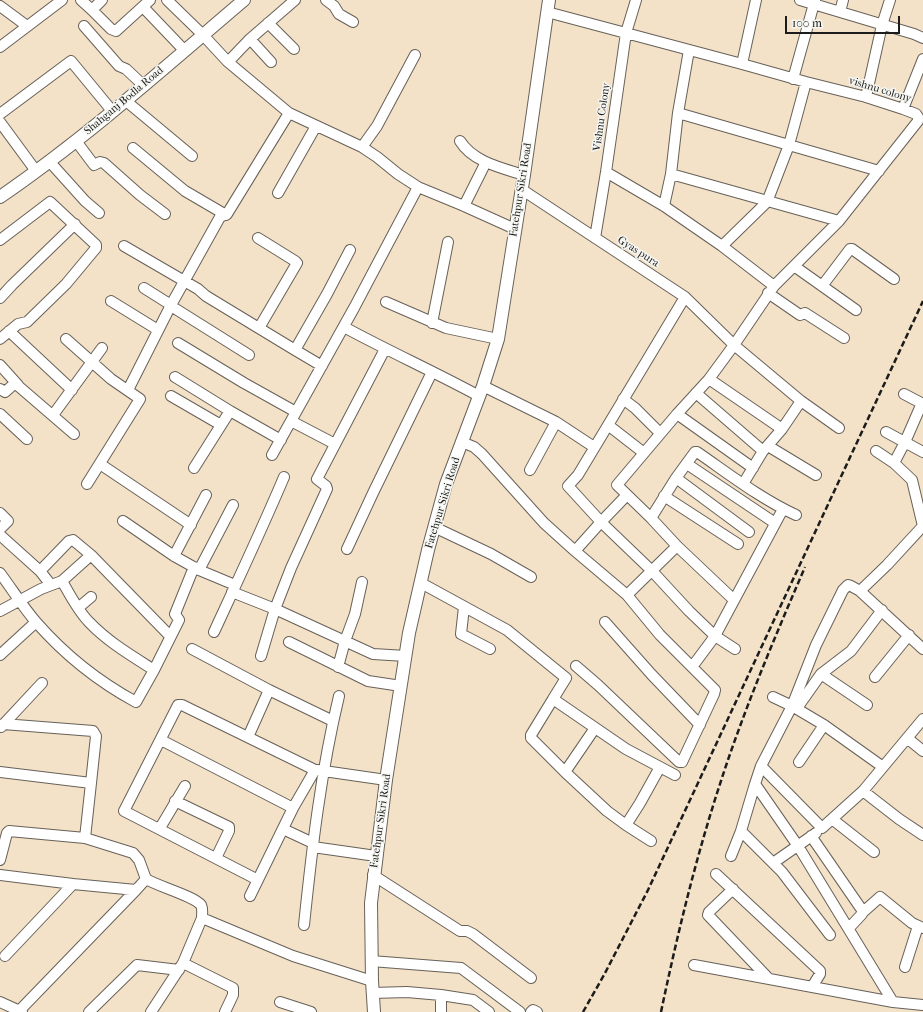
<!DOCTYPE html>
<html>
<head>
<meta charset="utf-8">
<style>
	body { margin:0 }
	#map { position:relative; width:923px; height:1012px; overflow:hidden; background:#f3e1c8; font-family:"IM FELL French Canon",serif }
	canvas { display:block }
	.scale { position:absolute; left:785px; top:16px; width:115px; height:18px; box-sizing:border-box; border:2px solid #1c1c1c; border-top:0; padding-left:5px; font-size:12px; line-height:14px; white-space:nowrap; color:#1c1c1c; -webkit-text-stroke:3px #f6f6f2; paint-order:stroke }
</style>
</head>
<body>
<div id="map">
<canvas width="923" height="1012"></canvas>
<div class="scale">100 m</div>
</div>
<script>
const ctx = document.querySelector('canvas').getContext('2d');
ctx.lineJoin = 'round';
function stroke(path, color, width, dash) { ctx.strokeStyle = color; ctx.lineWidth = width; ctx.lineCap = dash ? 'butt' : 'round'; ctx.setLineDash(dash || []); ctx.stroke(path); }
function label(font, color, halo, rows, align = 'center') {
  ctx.font = font + ' "IM FELL French Canon",serif'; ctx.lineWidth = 3; ctx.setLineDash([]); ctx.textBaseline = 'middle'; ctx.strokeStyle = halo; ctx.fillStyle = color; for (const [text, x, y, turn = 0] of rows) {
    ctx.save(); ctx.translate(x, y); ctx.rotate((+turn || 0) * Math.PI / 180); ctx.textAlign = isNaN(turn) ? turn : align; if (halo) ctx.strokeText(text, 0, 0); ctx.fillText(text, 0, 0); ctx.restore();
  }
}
const minor = new Path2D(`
	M 81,0 L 92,10 L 111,29 L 116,31 L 150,0
	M 167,0 L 203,35 L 228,62 L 289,113 L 362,147 L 377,157 L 398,174 L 418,187 L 464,206 L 515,229
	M 326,0 L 334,6 L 339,14 L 353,22
	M 800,0 L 914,34 L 923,38
	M 0,6 L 27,26
	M 143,7 L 184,50
	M 92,10 L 102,0
	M 547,12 L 742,64 L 806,82 L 866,97 L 903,109 L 916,114 L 918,117 L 918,121 L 839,221 L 774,286 L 734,345 L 709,379 L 677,414 L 617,485 L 651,518
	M 840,12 L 843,0
	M 268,23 L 294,49
	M 84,26 L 119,66 L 126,69 L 143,85
	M 250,39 L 271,62
	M 0,47 L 62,0
	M 689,50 L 678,113 L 879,171
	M 228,62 L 250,39 L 295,0
	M 742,64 L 756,0
	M 793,79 L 815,0
	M 866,97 L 882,25 L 890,0
	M 126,101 L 192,156
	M 903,109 L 923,59
	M 0,114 L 71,61 L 113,112
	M 0,122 L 36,171
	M 76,141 L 94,165 L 100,162 L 104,163 L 140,195 L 165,214
	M 460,141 C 473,162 502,168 524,175
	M 362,147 L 377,126 L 415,55
	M 133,148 L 185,191 L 226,215
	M 49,161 L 85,201 L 99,213
	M 606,172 L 664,206 L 722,246 L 774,286
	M 671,174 L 839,221
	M 521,189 L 685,297 L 734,345 L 801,401 L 839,428
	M 278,193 L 316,126
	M 464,206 L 486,162
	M 664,206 L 671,174 L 678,113
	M 258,238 L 295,261 L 297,263 L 259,328
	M 595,238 L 606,172 L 626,33 L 636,0
	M 0,240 L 50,202 L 96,245 L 96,248 L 66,284 L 27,322 L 18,324 L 0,339
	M 124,246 L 198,289 L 206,296 L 295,350 L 327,294 L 350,250
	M 722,246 L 767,202 L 789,145 L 806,82
	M 794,266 L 856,310
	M 822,286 L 850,249 L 852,249 L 894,279
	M 144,288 L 171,305
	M 768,293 L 800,315 L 805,313 L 844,338
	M 685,297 L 578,475 L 568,486 L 601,522 L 652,571 L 689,611 L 715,636 L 735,649
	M 0,298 L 12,285 L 75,224
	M 111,301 L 158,330
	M 386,302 L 446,328 L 498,339
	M 171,306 L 249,355
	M 432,323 L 448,242
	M 344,327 C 388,351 435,372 479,396
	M 9,331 L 72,390
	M 66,339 L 111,379 L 140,399 L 87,484
	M 178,343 L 244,383 L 296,412
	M 295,350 L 322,366
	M 0,365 L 18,385
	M 175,377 L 230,411 L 281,440
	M 709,379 L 782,429
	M 483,386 L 556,422 L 530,470
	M 0,389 L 5,392 L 14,384 L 16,384 L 74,434
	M 128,390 L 171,305 L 220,217 L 227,214 L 289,113
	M 696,393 L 763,451
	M 904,394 L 923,404
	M 171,396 L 221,425
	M 623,399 L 635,408 L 660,433
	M 0,414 L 27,439
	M 677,414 L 753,468
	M 53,415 L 102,348
	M 291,421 L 335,444
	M 556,422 L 594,447
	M 608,425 L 644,453
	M 886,432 L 923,452
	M 462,442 L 474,447 L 482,454 L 544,523 L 575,551 L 627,595 L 660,635 L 715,690 L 714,694 L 682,762 L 679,762 L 598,685 L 576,666
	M 768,446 L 816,475
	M 876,451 L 894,463 L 912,480 L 923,526
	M 272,455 L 354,308 L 418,187
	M 894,463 L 905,442 L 922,403
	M 100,464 L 191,525
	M 687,464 L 775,523
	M 194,468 L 230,411
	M 676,478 L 749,532
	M 743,484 L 763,451 L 782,429 L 801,401
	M 664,496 L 738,544
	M 0,513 L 8,521 L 0,529
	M 123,521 L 174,556 L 199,570 L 235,585
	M 434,527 L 491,554 L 531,577
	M 0,535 L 40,571 L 51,585
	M 347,549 L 373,493 L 432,372
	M 575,551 L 601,522 L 627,495
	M 174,556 L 206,495
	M 199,570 L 233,505
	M 40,571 L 69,541 L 73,540 L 91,555 L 170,636
	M 0,573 C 12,589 23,607 36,622 C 64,654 99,682 136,702 L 154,670 L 179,620 L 175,614 L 194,567
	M 62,581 C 70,595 78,611 89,622 C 108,642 132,656 154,670
	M 421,583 L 507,630 L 566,678 L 553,699 L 626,749 L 675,775
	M 860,591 L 887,565 L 923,526
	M 232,592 L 275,609 L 373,654 L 406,656
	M 627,595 L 677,546
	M 734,600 L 677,546 L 651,518 L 676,478 L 695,452 L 697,452 C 729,474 761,499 796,515
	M 464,607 L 461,634 L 490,649
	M 78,608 L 91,597
	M 0,611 L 41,589 L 62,581 L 91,555
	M 605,622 L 652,675 L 700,725
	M 214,632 C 238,580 262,529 284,477
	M 289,642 L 368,681 L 401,686
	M 192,649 L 269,690 L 333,721
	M 0,655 L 36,622
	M 261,656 L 275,609 L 291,568 L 327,489 L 326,486 L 317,479 L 385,349
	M 338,667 L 345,641 L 355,614 L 362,582
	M 692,667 L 715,636 L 783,509
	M 821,674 L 867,705
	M 875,677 L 909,635
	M 773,697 L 792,706 L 816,645 L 843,590 L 848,585 L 851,586 L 860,591 L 923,649
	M 553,699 L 531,735 L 531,738 L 565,772 L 595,728
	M 797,708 L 821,674 L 851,651 L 882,610
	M 3,724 L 93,731 L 96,736 L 91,783
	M 1,727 L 42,683
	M 248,737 L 269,690
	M 907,738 L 923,751
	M 161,740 L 293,808
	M 799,762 L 824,725
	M 761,766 L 822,828 L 863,791 L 923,719
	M 317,770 L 386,780
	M 0,772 L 91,783 L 85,838 L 9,831 L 7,833 L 0,860
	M 565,772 L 607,811 L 626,825 L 640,803 L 660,767
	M 755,784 L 761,766 L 792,706 L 824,725 L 883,767
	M 863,791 L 899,819 L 923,835
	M 175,801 L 229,827 L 229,831 L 216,858
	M 832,819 L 874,852
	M 626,825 L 651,841
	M 160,828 L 185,786
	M 283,829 L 313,843
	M 811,836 L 862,910 L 862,914 L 849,928
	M 85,838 L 133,853 L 139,860 L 146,879 C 157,886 194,896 201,905 C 203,909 202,913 202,918 L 183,963 L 151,1012
	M 313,847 L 376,856
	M 731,856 L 741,831
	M 773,863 L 816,833
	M 716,874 L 820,971 L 820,974 L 812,987
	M 0,875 L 73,884 L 5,956
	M 373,875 L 460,931 L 467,931 L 473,934 L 531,978
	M 73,884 L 136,890
	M 733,889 L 709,912 L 708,915 L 769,979
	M 250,896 L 293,808 L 315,770 L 182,705 L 178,705 L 124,811 L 258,880
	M 862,913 L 880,897 L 912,923 L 923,928
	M 202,918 L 293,956 L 372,981
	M 304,925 C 312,848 321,771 339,696
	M 830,935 L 782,872 L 741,831 L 755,784 L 798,846 L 893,1002
	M 371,961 L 461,968 L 520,1012
	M 183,963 L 233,988 L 233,995 L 225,1012
	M 694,965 L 893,1002 L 923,1005
	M 905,967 L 918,926
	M 372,993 L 407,992 L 441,995
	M 0,1002 L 22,1012
	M 280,1002 L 311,1012
	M 20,1010 L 136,890 L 146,879
	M 89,1012 L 137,965 L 179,970
	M 441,1012 L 441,995 L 473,1000 L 489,1012
	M 531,1012 L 533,1010 L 537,1012`);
const major = new Path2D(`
	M 0,197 C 86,138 164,68 244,0
	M 374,1012 L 372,981 L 371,903 L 386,780 L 409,633 L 428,550 L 446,484 L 483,386 L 498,339 L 524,175 L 549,0`);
const rail = new Path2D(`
	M 583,1012 L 604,975 L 648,890 L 923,301
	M 661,1012 C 677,936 695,861 719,787 C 743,712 774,639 805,567`);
const streetNames = [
	["vishnu colony",880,90,17],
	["Shahganj Bodla Road",124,101,-40],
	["Vishnu Colony",602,117,-82],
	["Fatehpur Sikri Road",521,190,-81],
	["Gyas pura",638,252,33],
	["Fatehpur Sikri Road",443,503,-73],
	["Fatehpur Sikri Road",381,821,-82]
];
stroke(minor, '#676158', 12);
stroke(major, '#676158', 14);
stroke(minor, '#fff', 10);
stroke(major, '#fff', 12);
stroke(rail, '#1c1c1c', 2.5, [6, 3]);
label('11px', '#1c1c1c', '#f6f6f2', streetNames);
</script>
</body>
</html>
